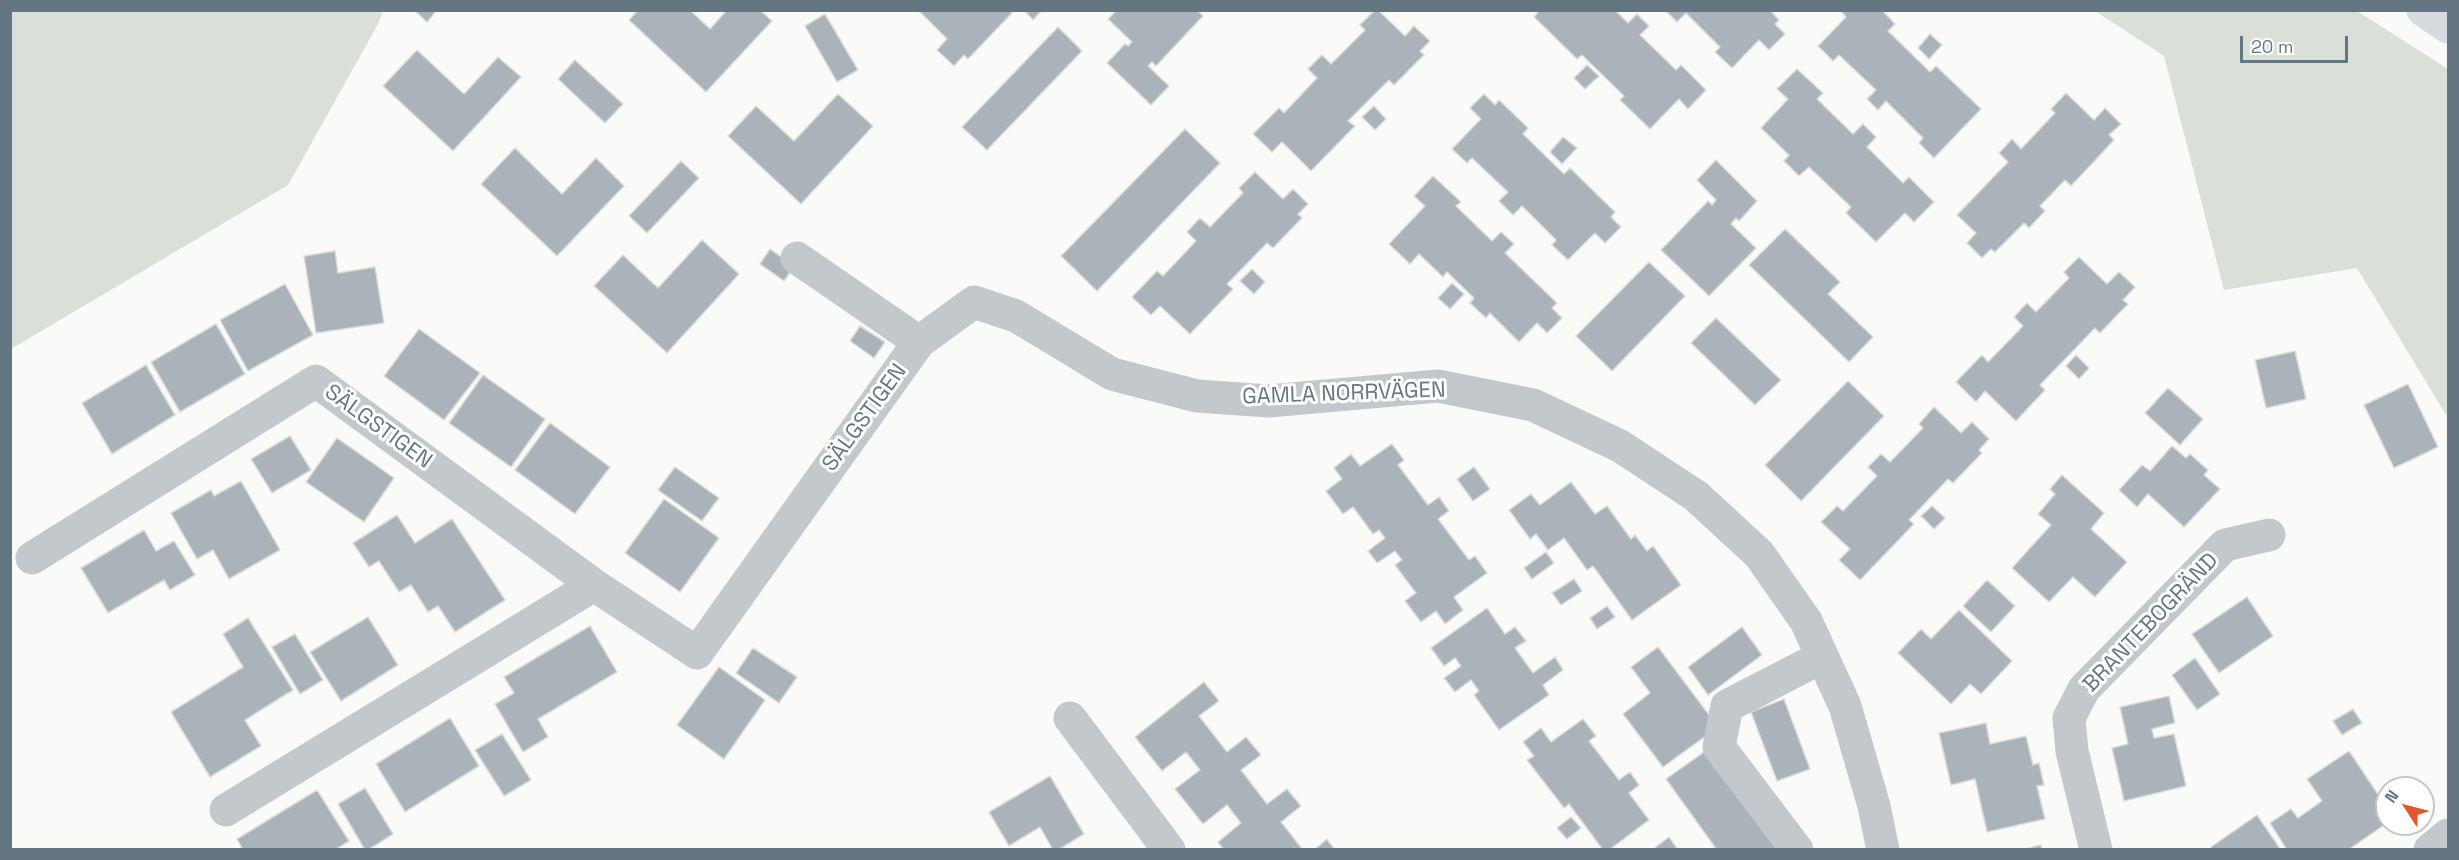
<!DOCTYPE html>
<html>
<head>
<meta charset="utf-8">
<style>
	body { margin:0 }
	#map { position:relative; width:2459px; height:860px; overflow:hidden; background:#fafaf8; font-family:"Space Grotesk",sans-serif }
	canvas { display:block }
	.frame { position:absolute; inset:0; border:12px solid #657683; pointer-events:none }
	.north { position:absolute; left:2375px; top:776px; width:60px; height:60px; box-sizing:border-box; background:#fff; border:2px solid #c1c8cd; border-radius:50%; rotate:306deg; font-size:16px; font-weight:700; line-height:24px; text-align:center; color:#657683 }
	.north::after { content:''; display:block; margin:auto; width:21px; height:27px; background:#e4572e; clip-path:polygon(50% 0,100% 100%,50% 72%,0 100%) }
	.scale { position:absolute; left:2240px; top:36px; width:108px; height:27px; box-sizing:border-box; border:3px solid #657683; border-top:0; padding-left:8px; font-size:18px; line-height:21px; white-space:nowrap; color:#657683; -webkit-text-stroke:4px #fff; paint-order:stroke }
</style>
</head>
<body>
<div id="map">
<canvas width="2459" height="860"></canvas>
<div class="frame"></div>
<div class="north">N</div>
<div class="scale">20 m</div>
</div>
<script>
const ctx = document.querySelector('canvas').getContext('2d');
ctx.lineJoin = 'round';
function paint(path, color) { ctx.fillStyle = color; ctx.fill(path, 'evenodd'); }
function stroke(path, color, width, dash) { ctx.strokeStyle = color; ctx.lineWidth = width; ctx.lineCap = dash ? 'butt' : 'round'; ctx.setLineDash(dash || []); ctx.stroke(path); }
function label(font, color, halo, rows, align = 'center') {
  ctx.font = font + ' "Space Grotesk",sans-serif'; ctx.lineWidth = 6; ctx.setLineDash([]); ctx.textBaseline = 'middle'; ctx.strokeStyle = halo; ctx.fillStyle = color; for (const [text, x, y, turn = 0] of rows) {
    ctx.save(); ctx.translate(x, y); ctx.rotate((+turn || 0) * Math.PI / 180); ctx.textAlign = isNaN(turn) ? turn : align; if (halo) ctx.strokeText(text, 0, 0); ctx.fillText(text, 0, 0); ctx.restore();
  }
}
const green = new Path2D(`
	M 10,11 L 11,10 L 383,11 L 378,24 L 288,185 L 11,349 Z
	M 2095,11 L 2357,11 L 2448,69 L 2448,418 L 2357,268 L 2224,290 L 2164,56 Z`);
const building = new Path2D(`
	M 414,10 L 437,10 L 427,22 Z
	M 638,10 L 690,10 L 710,29 L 727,10 L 760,10 L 772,21 L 706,92 L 629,20 Z
	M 921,10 L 1010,10 L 1012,13 L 968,59 L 964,55 L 954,66 L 937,50 L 947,39 L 920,12 Z
	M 1024,10 L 1042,10 L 1033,20 Z
	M 1117,10 L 1197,10 L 1203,16 L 1156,66 L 1152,62 L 1148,66 L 1169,86 L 1151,105 L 1107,63 L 1125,44 L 1128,46 L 1132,42 L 1108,19 Z
	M 1375,10 L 1378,10 L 1405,36 L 1414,26 L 1430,41 L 1420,51 L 1424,55 L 1394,85 L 1389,80 L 1348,121 L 1355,126 L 1311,171 L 1282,142 L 1272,152 L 1253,134 L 1279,108 L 1284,113 L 1317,78 L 1308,69 L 1322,55 L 1331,64 L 1365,30 L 1360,25 Z
	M 1540,10 L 1615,10 L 1628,23 L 1637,14 L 1649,26 L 1640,35 L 1676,70 L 1681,65 L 1706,90 L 1688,109 L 1679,99 L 1650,129 L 1620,100 L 1624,96 L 1582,55 L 1577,59 L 1534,17 Z
	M 1665,10 L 1770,10 L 1779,20 L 1775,24 L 1785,34 L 1769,50 L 1759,40 L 1732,68 L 1715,52 L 1720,47 L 1686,13 L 1677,22 Z
	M 1840,10 L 1882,10 L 1895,24 L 1888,31 L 1930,72 L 1936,66 L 1981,109 L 1934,158 L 1919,143 L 1923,138 L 1886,101 L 1878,110 L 1867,99 L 1876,90 L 1839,55 L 1833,61 L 1818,46 L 1846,17 Z
	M 825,14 L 858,70 L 837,82 L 805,26 Z
	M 1058,27 L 1082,51 L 987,150 L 962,127 Z
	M 1930,34 L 1942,45 L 1929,59 L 1918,48 Z
	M 417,50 L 464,94 L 498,57 L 521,77 L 453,151 L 383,86 Z
	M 575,60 L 623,104 L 605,123 L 558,79 Z
	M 1587,65 L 1599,76 L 1585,89 L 1574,78 Z
	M 1797,69 L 1823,93 L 1817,99 L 1853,134 L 1863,124 L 1876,137 L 1867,147 L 1903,183 L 1909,177 L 1934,202 L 1914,222 L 1905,213 L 1876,242 L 1846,213 L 1851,207 L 1809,167 L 1799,176 L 1784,161 L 1789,155 L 1761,128 L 1788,99 L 1777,89 Z
	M 2066,93 L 2094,120 L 2105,108 L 2121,124 L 2109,135 L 2114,140 L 2071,186 L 2065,180 L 2040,206 L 2045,211 L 2029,228 L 2024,223 L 1995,252 L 1991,249 L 1982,258 L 1967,243 L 1976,233 L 1957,215 L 2008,162 L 1999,153 L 2012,139 L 2021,149 L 2055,113 L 2051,109 Z
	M 838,94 L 873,126 L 801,204 L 728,136 L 756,106 L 794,141 Z
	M 1484,94 L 1495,105 L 1499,100 L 1528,128 L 1523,134 L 1564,174 L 1570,168 L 1615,212 L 1611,217 L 1621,227 L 1605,243 L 1595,233 L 1568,260 L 1552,245 L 1556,240 L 1522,206 L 1513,215 L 1499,201 L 1508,192 L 1472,158 L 1467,163 L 1452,149 L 1481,119 L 1470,108 Z
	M 1374,106 L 1386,119 L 1375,130 L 1362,117 Z
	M 1185,129 L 1220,163 L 1097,291 L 1061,256 Z
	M 1563,137 L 1577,148 L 1562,164 L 1550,152 Z
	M 515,148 L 562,194 L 596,158 L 624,186 L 557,256 L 481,184 Z
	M 1716,160 L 1757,201 L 1739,221 L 1736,218 L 1731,224 L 1756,248 L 1709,296 L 1661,250 L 1708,201 L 1712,205 L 1716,200 L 1697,180 Z
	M 681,161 L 699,178 L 647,233 L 629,216 Z
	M 1255,172 L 1283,199 L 1293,189 L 1308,204 L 1298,214 L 1302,218 L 1273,248 L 1267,243 L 1227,284 L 1233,289 L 1190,334 L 1160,306 L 1151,315 L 1132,297 L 1157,271 L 1163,276 L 1196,241 L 1187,232 L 1200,218 L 1210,227 L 1243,193 L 1239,188 Z
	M 1433,176 L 1461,202 L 1456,206 L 1492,241 L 1501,232 L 1514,244 L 1505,253 L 1557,303 L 1552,308 L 1562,318 L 1547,333 L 1537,323 L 1519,342 L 1490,313 L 1486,318 L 1470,303 L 1474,298 L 1447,272 L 1443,277 L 1419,254 L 1410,264 L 1389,244 L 1425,206 L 1414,196 Z
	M 1785,229 L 1840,282 L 1828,294 L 1873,337 L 1849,362 L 1749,265 Z
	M 702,240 L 739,274 L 667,353 L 594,286 L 623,255 L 658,288 Z
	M 770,249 L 794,266 L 784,281 L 760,264 Z
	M 335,251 L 338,273 L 375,267 L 384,323 L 316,333 L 304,256 Z
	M 2079,257 L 2107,284 L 2119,272 L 2135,287 L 2123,300 L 2128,304 L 2100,333 L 2095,328 L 2040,385 L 2045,390 L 2016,421 L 1985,391 L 1976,402 L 1956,382 L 1982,355 L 1988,362 L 2023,326 L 2014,317 L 2027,303 L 2036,312 L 2069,278 L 2064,272 Z
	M 1649,262 L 1685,296 L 1612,371 L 1576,336 Z
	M 1252,269 L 1265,282 L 1254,294 L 1240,281 Z
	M 1452,283 L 1464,294 L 1450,309 L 1438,298 Z
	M 285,284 L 313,335 L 248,371 L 220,320 Z
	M 1716,318 L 1781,380 L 1755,405 L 1691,343 Z
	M 216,324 L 245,374 L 180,412 L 151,362 Z
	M 860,326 L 885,342 L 874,358 L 850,341 Z
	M 419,329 L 480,373 L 444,420 L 384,376 Z
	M 2295,351 L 2306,399 L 2266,408 L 2255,360 Z
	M 2076,355 L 2089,368 L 2079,379 L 2066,366 Z
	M 146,365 L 175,415 L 112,454 L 82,403 Z
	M 483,375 L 545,419 L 511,467 L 449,423 Z
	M 1848,381 L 1884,416 L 1801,501 L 1765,465 Z
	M 2408,384 L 2438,447 L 2394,468 L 2364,405 Z
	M 2168,388 L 2203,419 L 2180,445 L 2145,413 Z
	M 1934,407 L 1961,433 L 1972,422 L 1989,439 L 1979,450 L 1982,453 L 1953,483 L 1948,479 L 1909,520 L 1914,524 L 1860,580 L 1839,560 L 1850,549 L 1821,522 L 1837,506 L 1843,511 L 1877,476 L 1868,467 L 1881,454 L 1890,462 L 1923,428 L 1919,424 Z
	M 550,423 L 610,467 L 575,514 L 515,470 Z
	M 290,436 L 311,470 L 272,493 L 251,459 Z
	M 337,438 L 394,478 L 364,522 L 306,482 Z
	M 1392,444 L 1404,460 L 1398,465 L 1428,505 L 1439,497 L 1449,511 L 1438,519 L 1469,560 L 1475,556 L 1487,573 L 1454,597 L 1463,610 L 1445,624 L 1436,611 L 1421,622 L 1405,601 L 1416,593 L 1395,565 L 1402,560 L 1395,551 L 1377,563 L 1368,551 L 1385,538 L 1379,530 L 1373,534 L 1353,507 L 1343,514 L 1326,491 L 1342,479 L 1334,468 L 1351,454 L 1360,466 Z
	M 2172,446 L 2186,458 L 2190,454 L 2208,470 L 2204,475 L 2220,489 L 2184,527 L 2148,494 L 2137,507 L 2119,490 L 2142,465 L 2150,471 Z
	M 675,467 L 719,498 L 702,521 L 658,490 Z
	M 1474,467 L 1490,489 L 1473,501 L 1457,479 Z
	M 2062,475 L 2104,513 L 2091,529 L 2127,562 L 2095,597 L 2073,577 L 2049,602 L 2012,568 L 2051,525 L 2038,514 L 2055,494 L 2050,489 Z
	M 241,481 L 280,550 L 229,579 L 213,550 L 197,559 L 171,513 L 211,490 L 214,496 Z
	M 1571,482 L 1595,514 L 1607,506 L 1631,539 L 1635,535 L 1647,551 L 1653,546 L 1681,585 L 1632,620 L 1593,566 L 1587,570 L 1564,538 L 1548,550 L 1536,534 L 1530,539 L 1509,510 L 1531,494 L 1540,505 Z
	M 664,499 L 719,538 L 680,592 L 625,553 Z
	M 1932,506 L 1945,518 L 1934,529 L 1921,516 Z
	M 397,515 L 415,543 L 452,519 L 505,600 L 455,632 L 438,606 L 428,612 L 411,585 L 399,592 L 379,561 L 369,567 L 353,543 Z
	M 144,530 L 156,551 L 174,541 L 195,575 L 170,590 L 164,580 L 108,613 L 81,568 Z
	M 1546,552 L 1554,563 L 1532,579 L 1524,568 Z
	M 1574,579 L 1582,591 L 1561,605 L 1552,593 Z
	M 1987,580 L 2015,606 L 1991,632 L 1963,606 Z
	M 2247,597 L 2273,636 L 2219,673 L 2192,634 Z
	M 1607,606 L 1615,617 L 1597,629 L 1590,618 Z
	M 1487,608 L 1505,634 L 1515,627 L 1526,641 L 1515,648 L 1533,673 L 1555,657 L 1563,670 L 1543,685 L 1549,695 L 1499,730 L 1474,695 L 1479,691 L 1471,680 L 1455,692 L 1444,678 L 1461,666 L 1455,658 L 1444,666 L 1431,648 Z
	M 1959,610 L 2012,661 L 1981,694 L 1970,684 L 1951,704 L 1898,653 L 1921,629 L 1931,639 Z
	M 368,617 L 398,665 L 341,701 L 310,652 Z
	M 248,618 L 293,690 L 245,720 L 261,746 L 210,777 L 171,712 L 243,667 L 223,634 Z
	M 590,626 L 617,672 L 538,719 L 548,737 L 523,752 L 495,704 L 514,693 L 504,677 Z
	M 1742,627 L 1762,655 L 1708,695 L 1688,667 Z
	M 295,634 L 323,680 L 300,694 L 272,647 Z
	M 1658,647 L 1718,727 L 1663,767 L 1623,714 L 1650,693 L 1631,667 Z
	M 753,648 L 797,677 L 779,703 L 736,673 Z
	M 2195,658 L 2220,694 L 2197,710 L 2172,675 Z
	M 719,667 L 765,700 L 724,759 L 677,725 Z
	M 1204,682 L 1219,701 L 1199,716 L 1227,752 L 1246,737 L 1261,755 L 1241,770 L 1267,804 L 1287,789 L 1301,806 L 1281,822 L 1303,850 L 1224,850 L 1218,842 L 1241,823 L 1227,805 L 1203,824 L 1175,789 L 1200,770 L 1186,752 L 1162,771 L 1135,737 Z
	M 2169,696 L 2175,723 L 2152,729 L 2154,738 L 2174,734 L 2186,786 L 2124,801 L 2112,748 L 2128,744 L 2120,707 Z
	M 1784,699 L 1810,769 L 1777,781 L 1751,712 Z
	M 2353,709 L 2362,723 L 2342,735 L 2333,721 Z
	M 450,718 L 479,766 L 405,812 L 376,764 Z
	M 1583,719 L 1596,736 L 1589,741 L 1619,780 L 1630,772 L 1639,785 L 1629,793 L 1649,820 L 1609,850 L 1603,850 L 1569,804 L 1564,808 L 1527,760 L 1534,756 L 1523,742 L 1541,728 L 1551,742 Z
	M 1986,723 L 1990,744 L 2026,736 L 2033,765 L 2039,763 L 2044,785 L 2037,786 L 2045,819 L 1987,832 L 1975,779 L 1951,785 L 1939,733 Z
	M 502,734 L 531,780 L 504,796 L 475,750 Z
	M 1707,750 L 1778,850 L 1717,850 L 1666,779 Z
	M 2349,751 L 2387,808 L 2387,823 L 2348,850 L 2287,850 L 2270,823 L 2291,809 L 2298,818 L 2322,801 L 2307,779 Z
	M 1050,776 L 1084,834 L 1058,850 L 1053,850 L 1040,827 L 1009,846 L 989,812 Z
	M 365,788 L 393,834 L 368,850 L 365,850 L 338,804 Z
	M 317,790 L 349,841 L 335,850 L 243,850 L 237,839 Z
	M 2257,815 L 2281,850 L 2212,850 L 2211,847 Z
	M 1571,817 L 1581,828 L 1567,839 L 1557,828 Z
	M 1669,837 L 1678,850 L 1652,850 Z
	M 1327,839 L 1335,850 L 1314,850 Z
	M 2041,845 L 2042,850 L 2022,850 Z`);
const minor = new Path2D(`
	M 797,258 L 919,342
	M 32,558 L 316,381 L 594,585 L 697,653 L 919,342 L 974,302 L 1016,316 L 1112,374 L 1197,396 L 1269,401 L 1438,386 L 1533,405 L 1620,446 L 1696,496 L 1759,554 L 1806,621 L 1845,706 L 1874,806 L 1883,850
	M 1070,718 L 1169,850
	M 226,810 L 594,585
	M 1797,850 L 1719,747 L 1727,706 L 1822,657
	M 2096,850 L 2072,751 L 2069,718 L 2084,689 L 2225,545 L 2269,535
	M 2430,850 L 2448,835`);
const highway = new Path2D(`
	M 2423,10 L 2448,27`);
const streetNames = [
	["GAMLA NORRVÄGEN",1344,394,-2],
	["SÄLGSTIGEN",865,418,-54],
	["SÄLGSTIGEN",378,427,36],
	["BRANTEBOGRÄND",2151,623,-46]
];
paint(green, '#dadfd7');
paint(building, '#aab3b9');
stroke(building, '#dcdcda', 1.5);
stroke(minor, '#c3c8cc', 33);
stroke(highway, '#d6dbdf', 33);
label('22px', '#657683', '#fff', streetNames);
</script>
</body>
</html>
